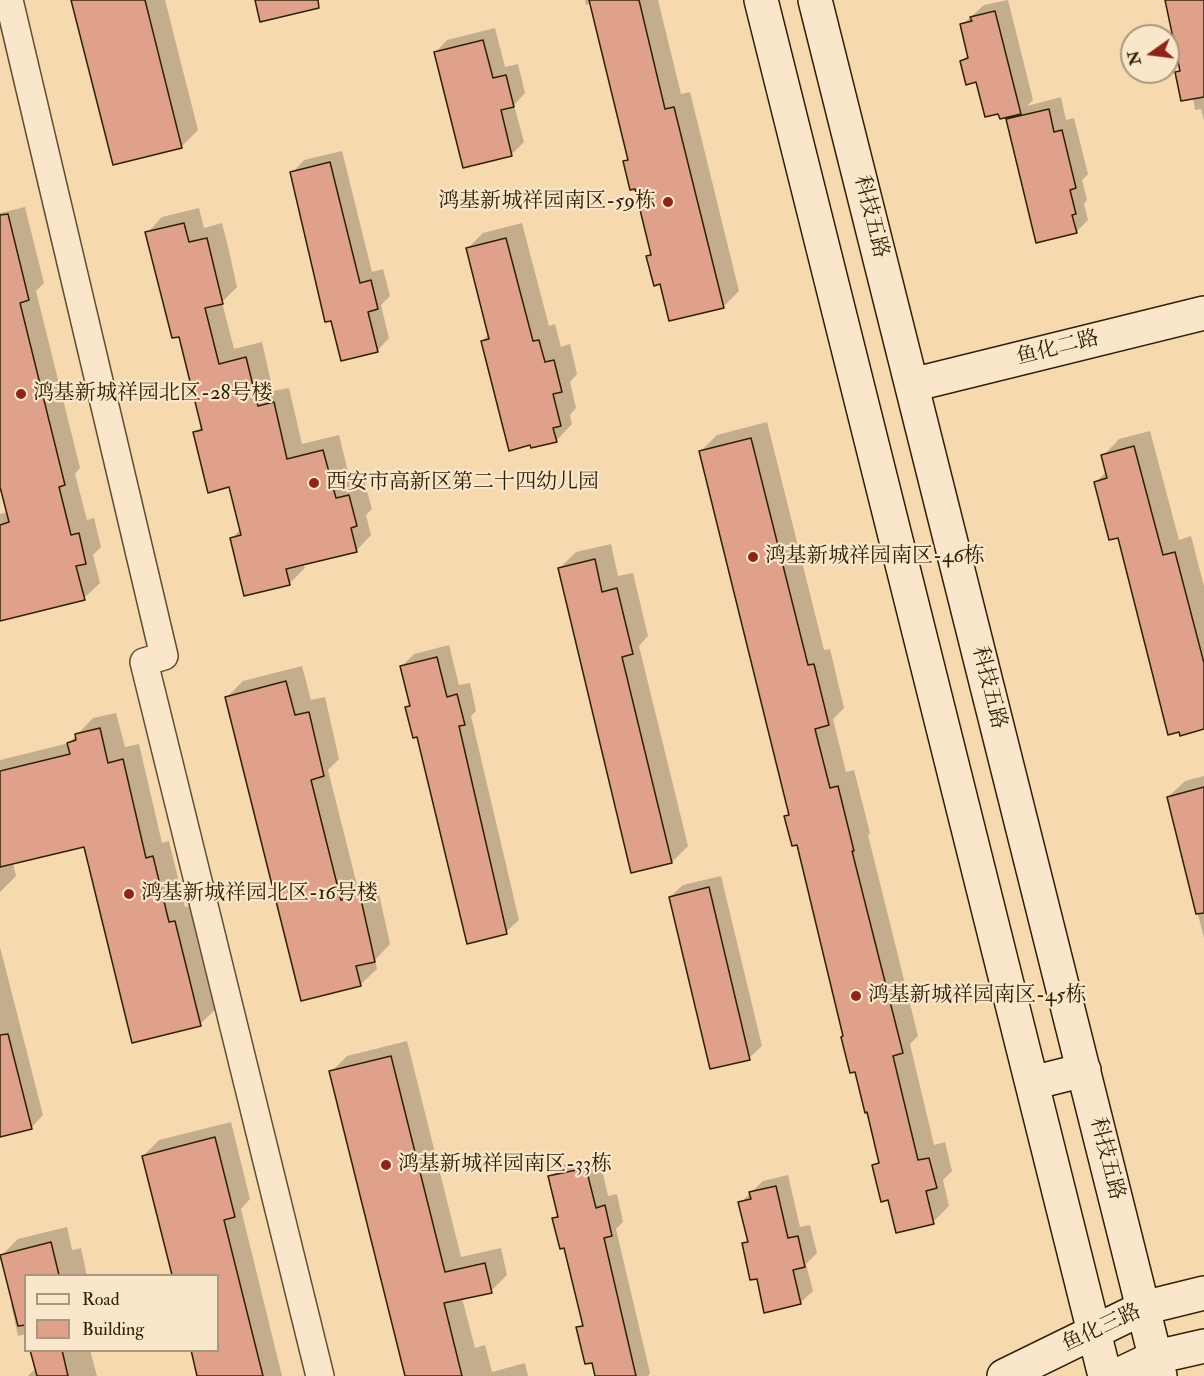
<!DOCTYPE html>
<html>
<head>
<meta charset="utf-8">
<style>
	body { margin:0 }
	#map { position:relative; width:1204px; height:1376px; overflow:hidden; background:#f6d9af; font-family:"IM FELL Double Pica",serif }
	canvas { display:block }
	.legend { position:absolute; left:24px; top:1274px; width:195px; height:78px; box-sizing:border-box; background:#f9e6cb; border:2px solid #a9977b; margin:0; padding:8px 10px; list-style:none; font-size:18px; color:#312004 }
	.legend li { display:flex; align-items:center; gap:12px; height:30px }
	.legend b { width:30px; border:2px solid #a9977b }
	.north { position:absolute; left:1120px; top:24px; width:60px; height:60px; box-sizing:border-box; background:#f9e6cb; border:2px solid #a9977b; border-radius:50%; rotate:256deg; font-size:16px; font-weight:700; line-height:24px; text-align:center; color:#312004 }
	.north::after { content:''; display:block; margin:auto; width:21px; height:27px; background:#8f2418; clip-path:polygon(50% 0,100% 100%,50% 72%,0 100%) }
</style>
</head>
<body>
<div id="map">
<canvas width="1204" height="1376"></canvas>
<ul class="legend">
<li><b style="height:8px;background:#f9e6cb"></b>Road</li>
<li><b style="height:16px;background:#dfa189"></b>Building</li>
</ul>
<div class="north">N</div>
</div>
<script>
const ctx = document.querySelector('canvas').getContext('2d');
ctx.lineJoin = 'round';
function paint(path, color) { ctx.fillStyle = color; ctx.fill(path, 'evenodd'); }
function stroke(path, color, width, dash) { ctx.strokeStyle = color; ctx.lineWidth = width; ctx.lineCap = dash ? 'butt' : 'round'; ctx.setLineDash(dash || []); ctx.stroke(path); }
function label(font, color, halo, rows, align = 'center') {
  ctx.font = font + ' "IM FELL Double Pica","Noto Serif SC",serif'; ctx.lineWidth = 4.5; ctx.setLineDash([]); ctx.textBaseline = 'middle'; ctx.strokeStyle = halo; ctx.fillStyle = color; for (const [text, x, y, turn = 0] of rows) {
    ctx.save(); ctx.translate(x, y); ctx.rotate((+turn || 0) * Math.PI / 180); ctx.textAlign = isNaN(turn) ? turn : align; if (halo) ctx.strokeText(text, 0, 0); ctx.fillText(text, 0, 0); ctx.restore();
  }
}
const shadow = new Path2D(`
	M 73,0 L 165,0 L 198,130 L 182,146 Z
	M 585,0 L 658,0 L 681,94 L 690,92 L 739,291 L 723,307 L 661,282 L 648,256 L 652,252 L 636,187 L 625,162 L 629,158 L 592,3 L 586,5 Z
	M 1008,0 L 1033,100 L 1027,106 L 1061,97 L 1066,120 L 1074,118 L 1088,174 L 1082,180 L 1087,200 L 1084,204 L 1088,220 L 1076,232 L 1007,120 L 1012,115 L 977,81 L 962,61 L 969,54 L 962,25 L 984,5 Z
	M 1167,0 L 1204,0 L 1204,121 L 1201,109 L 1195,110 L 1193,98 L 1177,73 L 1181,68 Z
	M 495,28 L 505,67 L 518,64 L 525,93 L 514,105 L 524,142 L 511,155 L 435,53 L 447,40 Z
	M 342,151 L 372,272 L 383,269 L 390,296 L 381,305 L 389,338 L 377,351 L 292,173 L 304,160 Z
	M 25,207 L 44,283 L 36,291 L 80,468 L 75,474 L 87,520 L 94,518 L 101,547 L 93,555 L 100,583 L 84,598 L 0,619 L 0,514 L 8,512 L 0,481 L 0,213 Z
	M 199,208 L 204,228 L 222,223 L 229,251 L 237,287 L 222,302 L 234,349 L 262,342 L 273,391 L 289,388 L 302,444 L 339,435 L 351,484 L 364,480 L 372,509 L 366,515 L 371,535 L 356,551 L 303,564 L 305,568 L 289,584 L 232,538 L 241,529 L 231,485 L 195,433 L 202,426 L 180,335 L 147,233 L 162,217 Z
	M 522,223 L 549,326 L 555,324 L 561,347 L 570,344 L 577,374 L 570,382 L 576,408 L 570,415 L 572,424 L 556,441 L 482,341 L 489,334 L 467,249 L 483,233 Z
	M 767,422 L 824,650 L 830,649 L 844,708 L 833,719 L 846,772 L 854,770 L 870,833 L 868,835 L 918,1036 L 910,1044 L 934,1145 L 945,1142 L 952,1171 L 943,1180 L 949,1206 L 933,1222 L 890,1198 L 874,1166 L 880,1160 L 844,1035 L 798,843 L 786,817 L 790,813 L 701,451 L 717,435 Z
	M 1150,431 L 1179,540 L 1191,536 L 1204,586 L 1204,728 L 1096,482 L 1107,471 L 1103,456 L 1119,439 Z
	M 611,544 L 618,576 L 633,573 L 648,636 L 639,646 L 688,846 L 672,862 L 560,568 L 576,552 Z
	M 449,645 L 459,685 L 470,683 L 476,711 L 471,716 L 519,920 L 506,932 L 407,708 L 411,704 L 402,666 L 414,654 Z
	M 302,666 L 311,700 L 325,697 L 339,759 L 328,770 L 357,885 L 376,880 L 390,944 L 375,960 L 377,969 L 360,985 L 227,697 L 243,681 Z
	M 116,713 L 125,747 L 139,744 L 162,843 L 169,841 L 185,907 L 191,906 L 217,1008 L 200,1024 L 85,845 L 13,863 L 16,876 L 0,892 L 0,760 L 69,743 L 93,718 Z
	M 1204,776 L 1204,938 L 1168,797 L 1185,781 Z
	M 721,876 L 762,1046 L 749,1058 L 670,897 L 683,885 Z
	M 0,947 L 43,1115 L 31,1128 L 0,1135 Z
	M 407,1041 L 461,1257 L 501,1248 L 507,1275 L 491,1291 L 462,1298 L 475,1348 L 485,1345 L 492,1372 L 525,1363 L 528,1376 L 407,1376 L 331,1072 L 347,1056 Z
	M 231,1122 L 250,1199 L 241,1209 L 282,1376 L 198,1376 L 218,1350 L 218,1276 L 173,1276 L 143,1156 L 159,1140 Z
	M 599,1156 L 608,1196 L 617,1194 L 623,1222 L 616,1229 L 650,1373 L 648,1376 L 596,1376 L 593,1361 L 578,1328 L 583,1323 L 565,1246 L 554,1219 L 559,1214 L 550,1177 L 562,1165 Z
	M 788,1175 L 800,1227 L 810,1225 L 817,1253 L 806,1264 L 813,1291 L 800,1303 L 758,1277 L 744,1244 L 748,1239 L 740,1203 L 763,1181 Z
	M 67,1227 L 72,1250 L 81,1248 L 87,1276 L 26,1276 L 26,1334 L 18,1336 L 11,1304 L 13,1302 L 2,1255 L 18,1239 Z
	M 32,1350 L 90,1350 L 97,1376 L 28,1376 L 36,1368 Z`);
const building = new Path2D(`
	M 71,0 L 145,0 L 182,148 L 113,165 Z
	M 255,0 L 318,0 L 319,8 L 260,22 Z
	M 589,0 L 639,0 L 665,109 L 674,107 L 724,308 L 669,321 L 660,284 L 654,286 L 646,256 L 651,255 L 635,189 L 630,190 L 623,161 L 628,160 Z
	M 1165,0 L 1204,0 L 1204,97 L 1181,101 L 1175,72 L 1180,71 Z
	M 995,11 L 1021,114 L 1000,119 L 998,114 L 985,117 L 976,82 L 966,85 L 960,61 L 968,58 L 960,24 L 972,21 L 970,17 Z
	M 483,40 L 493,78 L 506,75 L 514,107 L 501,110 L 512,156 L 463,168 L 434,52 Z
	M 1049,109 L 1054,132 L 1062,130 L 1076,188 L 1070,190 L 1076,214 L 1072,215 L 1077,233 L 1036,243 L 1006,119 Z
	M 330,162 L 360,283 L 371,280 L 378,309 L 368,312 L 378,352 L 341,361 L 331,321 L 325,322 L 290,172 Z
	M 8,214 L 29,300 L 20,303 L 65,485 L 59,487 L 71,535 L 79,533 L 86,564 L 76,566 L 85,600 L 0,621 L 0,525 L 9,522 L 0,487 L 0,215 Z
	M 184,223 L 189,242 L 207,238 L 214,267 L 223,304 L 205,308 L 219,364 L 246,357 L 258,406 L 274,402 L 287,459 L 323,450 L 336,498 L 349,495 L 357,526 L 351,528 L 357,552 L 286,569 L 290,585 L 244,596 L 230,538 L 241,535 L 229,487 L 208,493 L 193,432 L 202,430 L 179,337 L 172,338 L 145,232 Z
	M 506,238 L 533,341 L 539,340 L 545,362 L 554,360 L 562,392 L 553,394 L 561,426 L 553,428 L 557,442 L 531,448 L 530,445 L 509,451 L 481,341 L 489,339 L 466,248 Z
	M 751,438 L 808,665 L 814,664 L 829,725 L 815,729 L 830,788 L 838,786 L 854,851 L 852,851 L 903,1053 L 893,1056 L 918,1160 L 929,1158 L 937,1188 L 926,1191 L 934,1224 L 896,1233 L 888,1200 L 881,1202 L 872,1165 L 879,1163 L 867,1112 L 865,1113 L 855,1072 L 850,1073 L 841,1037 L 843,1036 L 797,845 L 792,846 L 784,816 L 789,815 L 699,451 Z
	M 1134,446 L 1163,555 L 1175,552 L 1204,663 L 1204,729 L 1180,736 L 1179,732 L 1168,735 L 1118,538 L 1109,540 L 1094,482 L 1107,478 L 1101,455 Z
	M 595,559 L 602,592 L 617,588 L 633,654 L 622,657 L 672,863 L 631,873 L 558,568 Z
	M 437,657 L 447,697 L 457,694 L 465,725 L 459,726 L 507,934 L 467,944 L 417,737 L 413,738 L 405,707 L 410,706 L 400,666 Z
	M 286,681 L 295,715 L 309,712 L 324,776 L 311,780 L 341,900 L 360,895 L 375,962 L 356,966 L 361,986 L 301,1001 L 225,697 Z
	M 100,728 L 108,763 L 123,759 L 146,858 L 153,856 L 169,922 L 175,921 L 201,1026 L 132,1043 L 84,847 L 0,867 L 0,771 L 70,754 L 67,743 L 76,740 L 75,734 Z
	M 1204,787 L 1204,913 L 1196,914 L 1167,797 Z
	M 709,887 L 750,1060 L 710,1069 L 669,897 Z
	M 8,1034 L 32,1129 L 0,1137 L 0,1035 Z
	M 391,1056 L 445,1272 L 485,1263 L 492,1293 L 444,1303 L 462,1376 L 405,1376 L 329,1071 Z
	M 215,1137 L 235,1217 L 224,1220 L 263,1376 L 197,1376 L 191,1350 L 218,1350 L 218,1275 L 172,1275 L 142,1156 Z
	M 586,1168 L 596,1208 L 605,1205 L 612,1236 L 604,1238 L 636,1376 L 595,1376 L 592,1363 L 585,1364 L 576,1327 L 583,1326 L 564,1248 L 560,1249 L 552,1218 L 558,1217 L 548,1176 Z
	M 776,1186 L 788,1238 L 798,1236 L 805,1267 L 793,1270 L 801,1304 L 764,1313 L 757,1279 L 750,1280 L 742,1243 L 748,1242 L 738,1202 L 751,1199 L 749,1192 Z
	M 51,1242 L 59,1275 L 26,1275 L 26,1325 L 18,1326 L 0,1255 Z
	M 30,1350 L 62,1350 L 68,1376 L 37,1376 Z`);
const street = new Path2D(`
	M 9,0 L 164,656 L 144,662 L 320,1376`);
const secondary = new Path2D(`
	M 761,0 L 1105,1376
	M 815,0 L 1160,1376
	M 912,385 L 1204,313
	M 1032,1083 L 1084,1070
	M 1004,1376 L 1143,1308 L 1204,1293
	M 1116,1376 L 1156,1357 L 1204,1346`);
const markers = [
	[668,202,6,"#8f2418"],
	[21,394,6,"#8f2418"],
	[314,483,6,"#8f2418"],
	[753,557,6,"#8f2418"],
	[129,894,6,"#8f2418"],
	[856,996,6,"#8f2418"],
	[386,1165,6,"#8f2418"]
];
const poiNames = [
	["鸿基新城祥园南区-59栋",656,202,"right"],
	["鸿基新城祥园北区-28号楼",33,394],
	["西安市高新区第二十四幼儿园",326,483],
	["鸿基新城祥园南区-46栋",765,557],
	["鸿基新城祥园北区-16号楼",141,894],
	["鸿基新城祥园南区-45栋",868,996],
	["鸿基新城祥园南区-33栋",398,1165]
];
const streetNames = [
	["科技五路",870,217,76],
	["鱼化二路",1058,349,-14],
	["科技五路",988,688,76],
	["科技五路",1106,1159,76],
	["鱼化三路",1102,1329,-25]
];
paint(shadow, '#0003');
paint(building, '#dfa189');
stroke(building, '#312004', 1.5);
stroke(street, '#624e2f', 30);
stroke(secondary, '#312004', 36);
stroke(street, '#f9e6cb', 27);
stroke(secondary, '#f9e6cb', 33);
for (const [x, y, r, color] of markers) { const dot = new Path2D(); dot.arc(x, y, r, 0, 2 * Math.PI); ctx.fillStyle = color; ctx.fill(dot); stroke(dot, '#f9e6cb', 2); }
label('21px', '#312004', '#f9e6cb', poiNames, 'left');
label('21px', '#312004', '#f9e6cb', streetNames);
</script>
</body>
</html>
